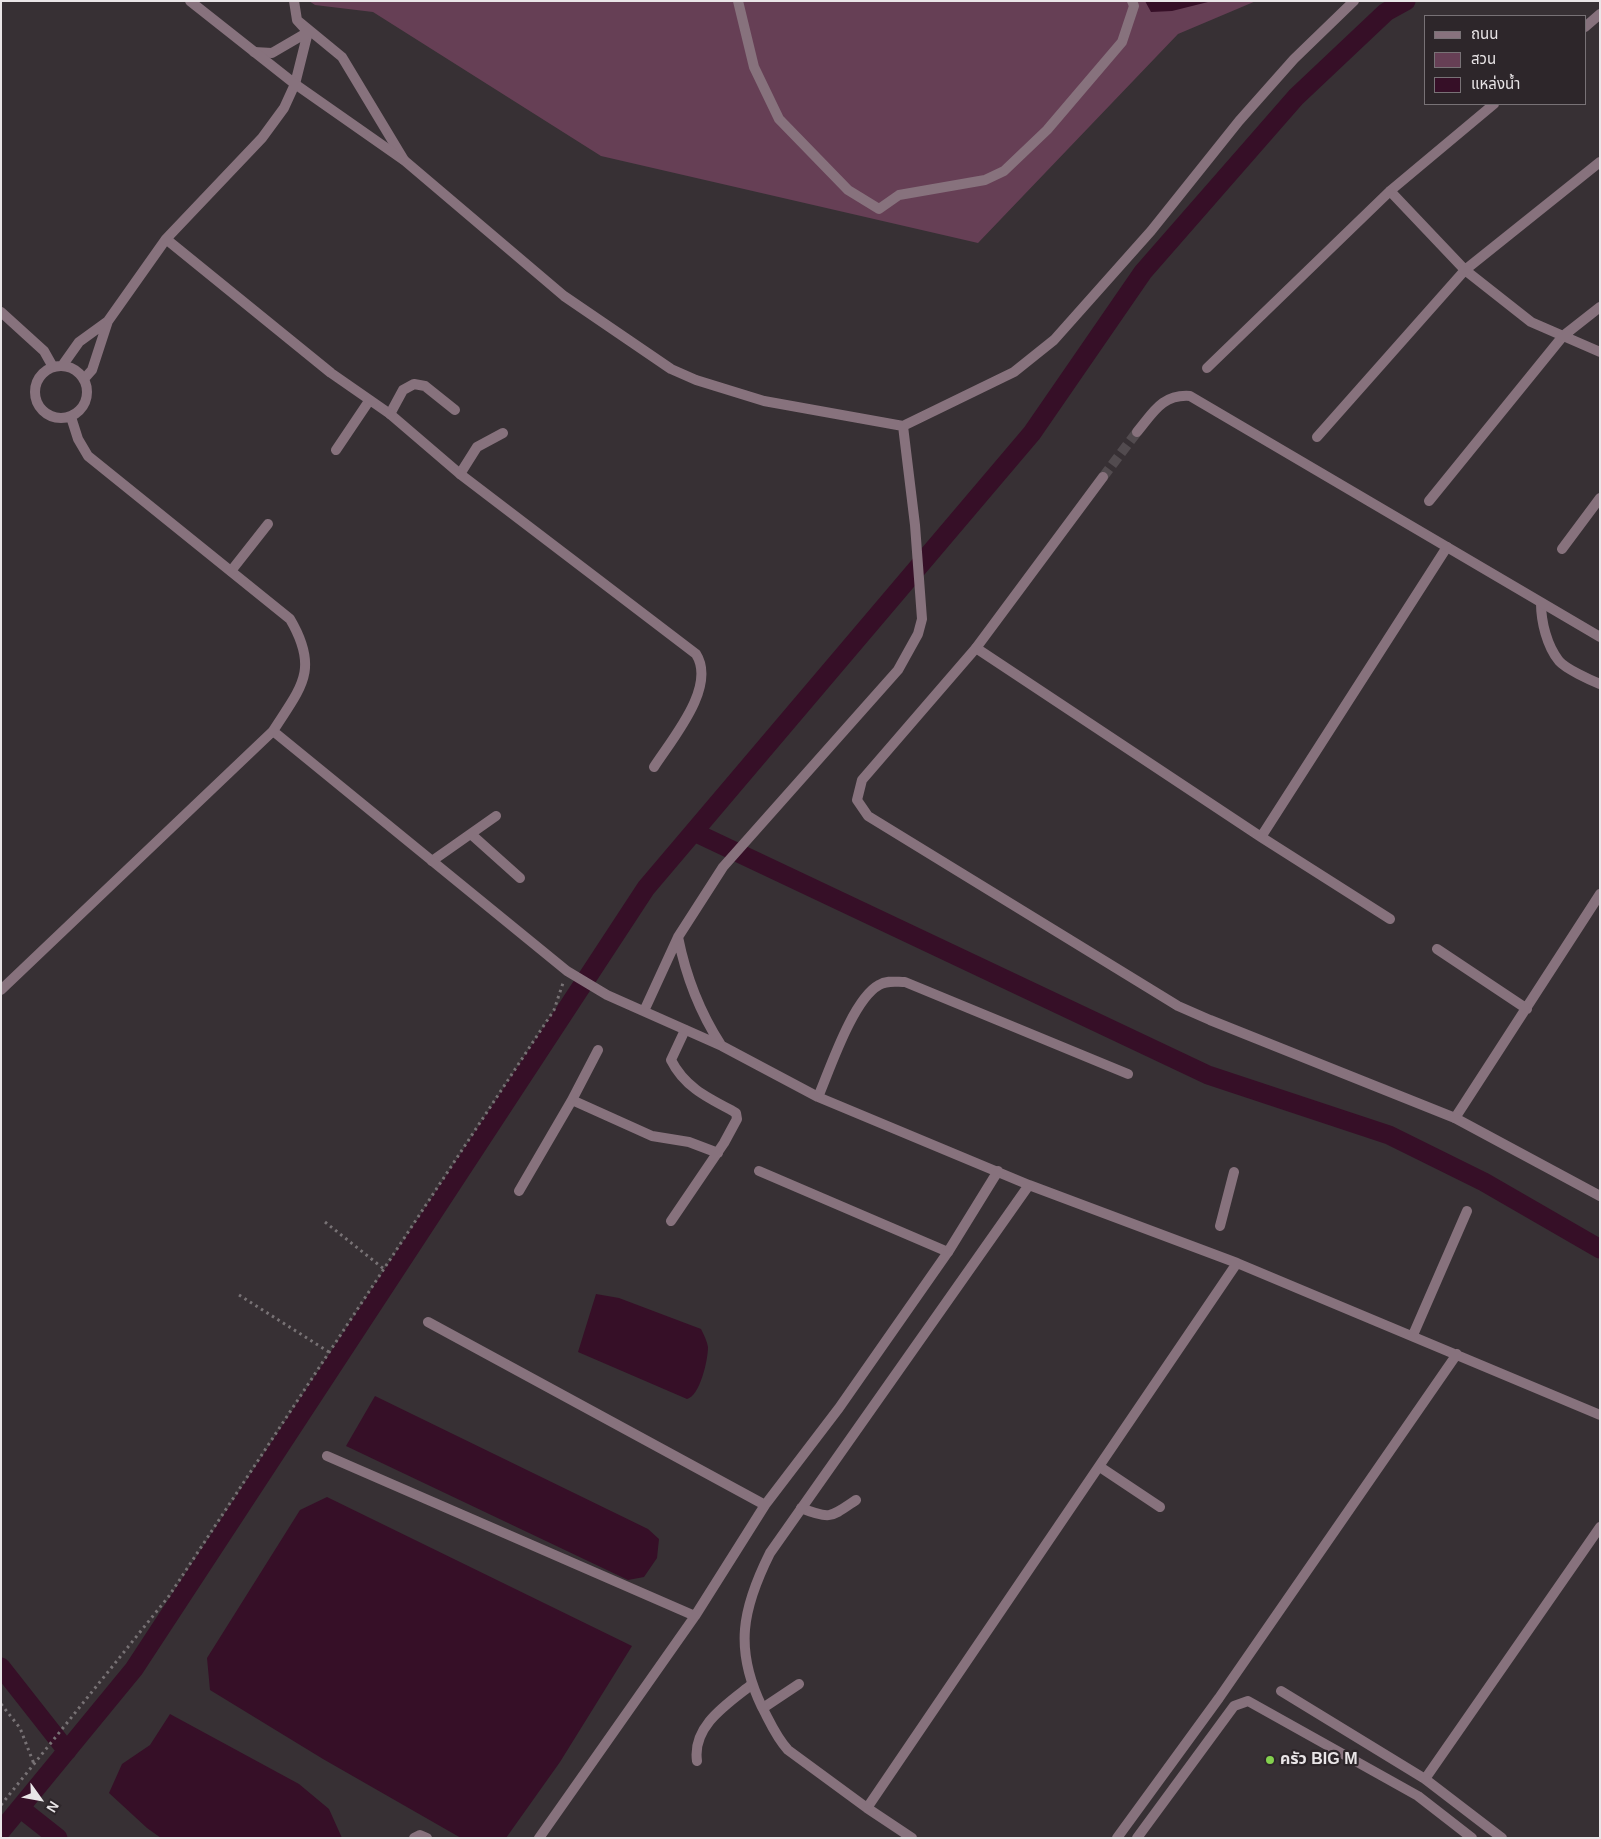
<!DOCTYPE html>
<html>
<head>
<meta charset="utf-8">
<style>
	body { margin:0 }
	#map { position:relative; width:1601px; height:1839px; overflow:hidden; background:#373034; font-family:Arial,"Noto Sans Thai",sans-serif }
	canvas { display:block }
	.frame { position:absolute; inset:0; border:2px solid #e9e5e7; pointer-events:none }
	.legend { position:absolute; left:1424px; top:15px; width:162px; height:90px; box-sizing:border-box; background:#2d262a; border:1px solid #787276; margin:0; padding:6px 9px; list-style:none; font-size:15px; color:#e9e5e7 }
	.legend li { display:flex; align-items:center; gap:10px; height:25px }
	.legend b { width:25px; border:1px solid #787276 }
	.north { position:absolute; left:15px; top:1774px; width:50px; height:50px; -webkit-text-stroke:4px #2d262a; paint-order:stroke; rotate:122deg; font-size:14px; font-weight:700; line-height:20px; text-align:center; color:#e9e5e7 }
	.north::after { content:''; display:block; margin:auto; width:18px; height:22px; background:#e9e5e7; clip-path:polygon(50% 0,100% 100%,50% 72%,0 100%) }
</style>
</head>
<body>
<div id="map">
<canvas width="1601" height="1839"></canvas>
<div class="frame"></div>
<ul class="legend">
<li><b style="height:6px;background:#87727d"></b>ถนน</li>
<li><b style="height:14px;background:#663f55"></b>สวน</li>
<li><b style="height:14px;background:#360f27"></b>แหล่งน้ำ</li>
</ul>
<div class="north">N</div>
</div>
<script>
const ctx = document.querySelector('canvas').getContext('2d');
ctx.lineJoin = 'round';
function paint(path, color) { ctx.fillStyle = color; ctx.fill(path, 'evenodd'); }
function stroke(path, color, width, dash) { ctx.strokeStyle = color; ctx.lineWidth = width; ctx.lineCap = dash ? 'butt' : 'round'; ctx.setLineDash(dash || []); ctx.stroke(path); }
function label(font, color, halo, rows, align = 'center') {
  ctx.font = font + ' Arial,"Noto Sans Thai",sans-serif'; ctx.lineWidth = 4.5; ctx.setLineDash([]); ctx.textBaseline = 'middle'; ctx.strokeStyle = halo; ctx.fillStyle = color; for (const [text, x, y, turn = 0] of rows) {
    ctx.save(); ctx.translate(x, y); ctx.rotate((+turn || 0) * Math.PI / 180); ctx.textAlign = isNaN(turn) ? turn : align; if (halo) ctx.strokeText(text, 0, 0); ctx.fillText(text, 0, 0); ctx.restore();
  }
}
const green = new Path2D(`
	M 309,1 L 1256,1 L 1178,34 L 978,243 L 601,156 L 373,12 L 315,5 Z`);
const water = new Path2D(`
	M 1145,1 L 1212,1 L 1172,11 L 1151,12 Z
	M 596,1294 L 619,1298 L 701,1329 C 704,1335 707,1341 708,1347 C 708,1360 700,1396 687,1399 L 578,1352 Z
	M 375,1396 L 648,1529 L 659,1539 L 657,1558 L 644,1577 L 628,1580 L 346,1446 Z
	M 327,1497 L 632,1646 L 560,1762 L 506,1838 L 461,1838 L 323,1759 L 210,1690 L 207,1658 L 300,1510 Z
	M 170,1714 L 299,1784 L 329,1809 L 342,1838 L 161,1838 L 147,1828 L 109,1793 L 122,1764 L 150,1745 Z`);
const canal = new Path2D(`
	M 694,832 L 1208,1075 L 1389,1135 L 1484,1182 L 1600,1249
	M 1,1667 L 67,1751
	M 20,1808 L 58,1838
	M 1,1831 L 134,1669 L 646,888 L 1032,433 L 1143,272 L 1296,97 L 1386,12 L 1406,1`);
const streetTunnel = new Path2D(`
	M 1103,477 L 1137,432`);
const path = new Path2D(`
	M 325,1222 L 384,1269
	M 239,1295 L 329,1352
	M 1,1704 L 20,1728 L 34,1764
	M 1,1805 L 169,1596 L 554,1010 L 563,983`);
const lane = new Path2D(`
	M 294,1 L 297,20 L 308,32 L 295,84
	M 738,1 L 754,67 L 779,119 L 848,190 L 879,209 L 899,195 L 985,180 L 1004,171 L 1047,130 L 1122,42 L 1134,6 L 1132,1
	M 297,20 L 342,57 L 404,160
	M 254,52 L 272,53 L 308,32
	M 390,414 L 403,390 L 414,384 L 425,386 L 455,410
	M 336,450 L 369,401
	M 460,474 L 477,447 L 503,433
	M 231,571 L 268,524
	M 1541,603 C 1541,622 1547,646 1559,661 C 1566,669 1590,680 1600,684
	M 976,648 L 1261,837 L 1390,919
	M 472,835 L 520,878
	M 1261,837 L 1447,547
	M 432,861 L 496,816
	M 1437,949 L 1527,1009
	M 572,1100 L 598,1050
	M 1455,1118 L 1600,894
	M 759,1171 L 948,1252
	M 519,1191 L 572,1100 L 652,1136 L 689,1142 L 718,1153
	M 671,1221 L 724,1143 L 737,1119 L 736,1113 L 731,1110 C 706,1097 684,1086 671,1060 L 685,1030
	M 1220,1226 L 1234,1172
	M 1100,1467 L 1160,1507
	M 801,1508 C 831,1520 831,1517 856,1500
	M 763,1708 L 799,1684
	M 697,1761 C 692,1726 727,1704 751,1685`);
const street = new Path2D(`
	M 190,1 L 295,84 L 405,161 L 564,296 L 671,369 L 696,380 L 764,401 L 903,426 L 915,525 L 922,619 L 918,634 L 898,670 L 723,867 L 678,937 L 644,1011
	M 1585,27 L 1600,14
	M 1390,191 L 1465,270 L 1531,322 L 1600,352
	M 166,239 L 331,373 L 390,414 L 460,474 L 696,654 C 717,687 672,739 654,767
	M 1,312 L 44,351 L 53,367
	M35 392a26 26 0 1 1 52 0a26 26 0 1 1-52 0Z
	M 62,366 L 79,342 L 108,321
	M 1207,368 L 1390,191 L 1494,104
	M 84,379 L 92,370 L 108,321 L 166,239 L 262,138 L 284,108 L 295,84
	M 903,426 L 1014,372 L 1054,340 L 1151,231 L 1239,121 L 1294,59 L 1354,1
	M 1137,432 C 1153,413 1162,394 1190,396 L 1600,637
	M 1317,437 L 1465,270 L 1600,162
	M 1103,477 L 976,648 L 862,780 L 857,800 L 868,816 L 1178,1006 L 1210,1020 L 1455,1118 L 1600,1196
	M 1429,501 L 1563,336 L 1600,307
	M 1562,549 L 1600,498
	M 273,731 L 567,971 L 607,995 L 722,1046 L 818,1097 L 1029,1185 L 1237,1263 L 1600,1415
	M 678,937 C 686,977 699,1011 721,1045
	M 1,990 L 273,731 C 301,687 320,670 290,619 L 88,456 L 78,439 L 71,417
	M 818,1097 C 830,1069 853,999 879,985 C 887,980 896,982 905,982 L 1128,1074
	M 428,1322 L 765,1505
	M 1413,1335 L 1467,1211
	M 327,1456 L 695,1616
	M 1281,1691 L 1425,1779 L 1600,1527
	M 1425,1779 L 1502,1838
	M 867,1808 L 1237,1263
	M 414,1838 L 420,1835 L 427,1838
	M 539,1838 L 695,1616 L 765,1505 L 839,1408 L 948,1252 L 998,1171
	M 912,1838 L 867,1808 L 788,1750 C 776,1737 770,1722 762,1707 C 734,1649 742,1609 770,1553 L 1029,1185
	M 1117,1838 L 1219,1698 L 1457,1354
	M 1137,1838 L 1234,1706 L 1248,1701 L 1418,1796 L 1472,1838`);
const markers = [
	[1270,1760,5,"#83d04e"]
];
const poiNames = [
	["ครัว BIG M",1280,1760]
];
paint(green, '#663f55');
paint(water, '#360f27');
stroke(canal, '#360f27', 19);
stroke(streetTunnel, '#524b4f', 10, [10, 5]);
stroke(path, '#787275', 3, [2.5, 4]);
stroke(lane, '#87727d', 10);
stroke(street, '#87727d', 10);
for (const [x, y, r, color] of markers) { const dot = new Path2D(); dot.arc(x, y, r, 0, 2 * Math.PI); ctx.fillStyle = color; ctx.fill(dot); stroke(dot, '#2d262a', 2); }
label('bold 16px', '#e9e5e7', '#2d262a', poiNames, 'left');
</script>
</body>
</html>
